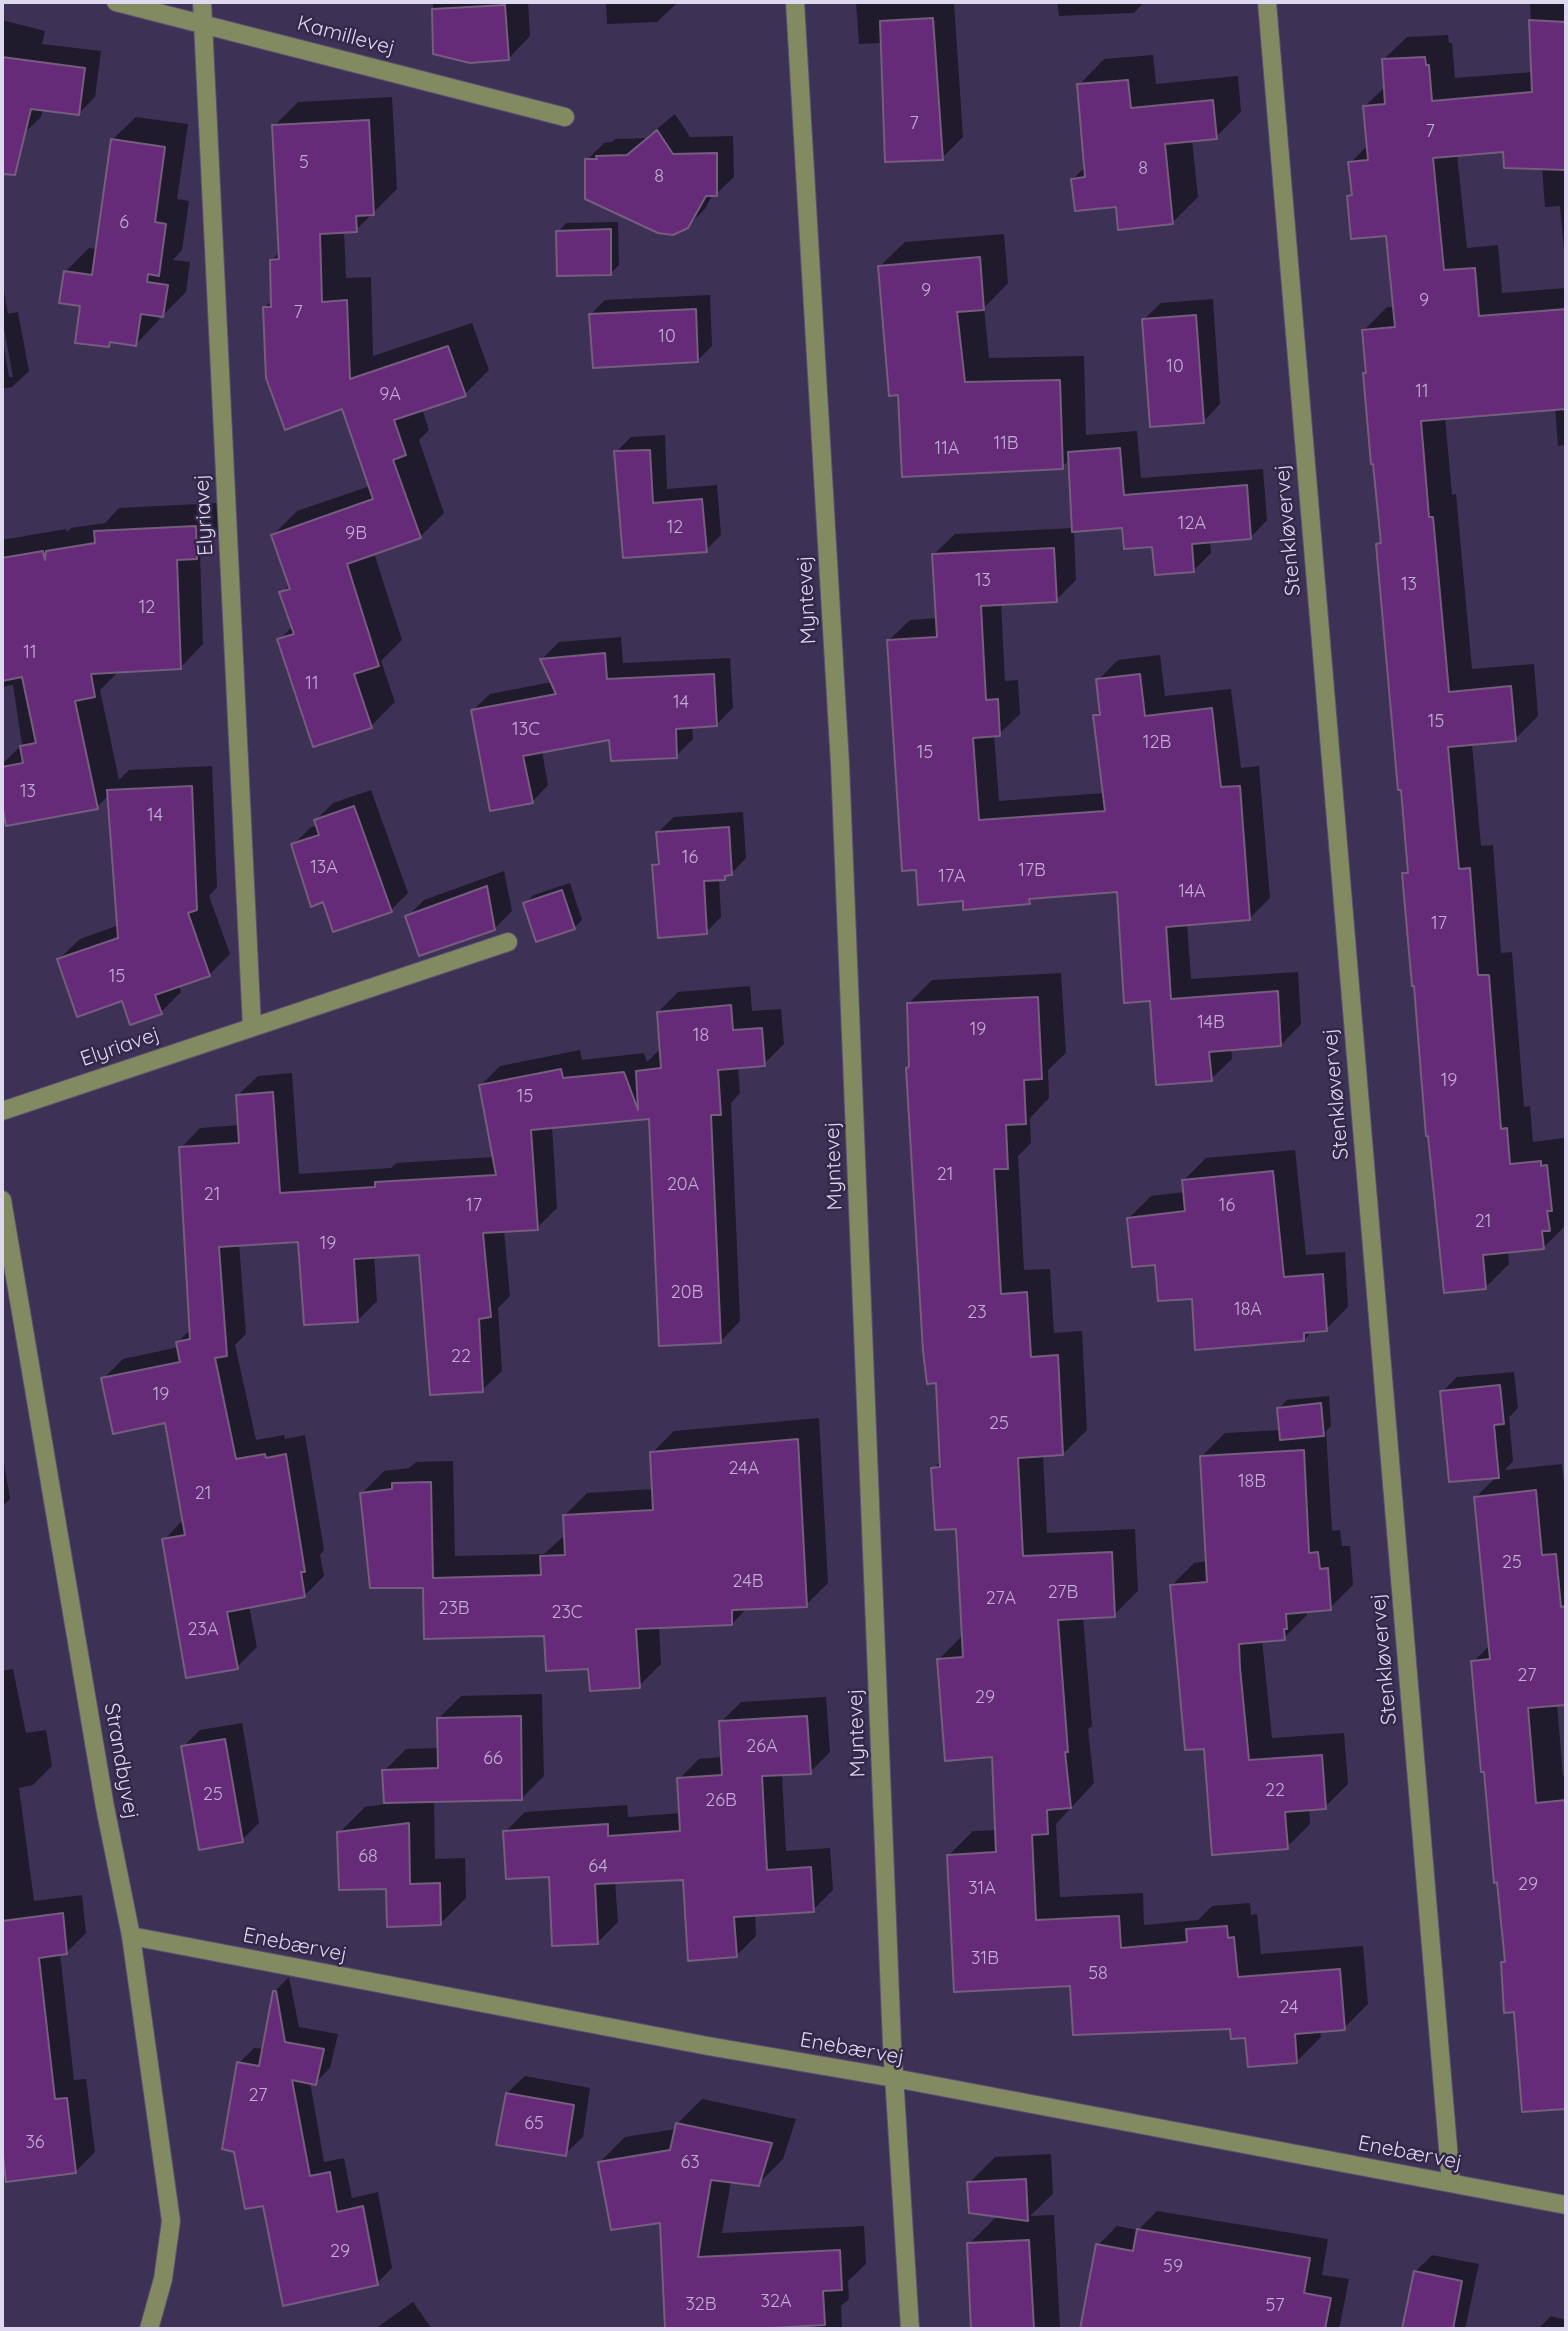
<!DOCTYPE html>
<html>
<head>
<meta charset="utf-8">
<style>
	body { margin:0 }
	#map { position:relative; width:1568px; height:2331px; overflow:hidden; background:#3d3155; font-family:Quicksand,sans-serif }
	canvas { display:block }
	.frame { position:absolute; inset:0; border:4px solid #dfd9f0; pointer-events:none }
</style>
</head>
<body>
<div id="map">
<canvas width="1568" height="2331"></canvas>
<div class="frame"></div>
</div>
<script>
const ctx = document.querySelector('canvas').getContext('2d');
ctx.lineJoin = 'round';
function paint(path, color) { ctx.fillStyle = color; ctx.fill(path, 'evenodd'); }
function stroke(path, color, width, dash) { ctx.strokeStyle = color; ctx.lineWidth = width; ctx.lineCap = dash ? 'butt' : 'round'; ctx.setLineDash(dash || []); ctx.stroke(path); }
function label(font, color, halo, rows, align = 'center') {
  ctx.font = font + ' Quicksand,sans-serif'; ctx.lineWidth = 5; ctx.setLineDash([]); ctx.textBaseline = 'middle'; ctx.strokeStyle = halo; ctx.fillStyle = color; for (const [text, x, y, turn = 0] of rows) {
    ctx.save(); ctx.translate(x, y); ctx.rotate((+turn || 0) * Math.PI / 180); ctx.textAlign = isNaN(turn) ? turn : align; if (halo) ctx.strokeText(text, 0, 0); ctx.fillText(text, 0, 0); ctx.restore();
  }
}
const shadow = new Path2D(`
	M 433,2 L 528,2 L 530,36 L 508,59 L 435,53 Z
	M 606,2 L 678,2 L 657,22 L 607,24 Z
	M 856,2 L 954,2 L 963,137 L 942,158 L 882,43 L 859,44 Z
	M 1057,2 L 1144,2 L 1134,13 L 1059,16 Z
	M 1333,2 L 1383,2 L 1333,4 Z
	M 1530,2 L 1566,2 L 1566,271 L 1560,206 L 1545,207 L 1542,167 L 1505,151 L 1457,155 L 1467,248 L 1498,245 L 1502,293 L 1566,288 L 1566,445 L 1558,446 L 1555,408 L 1445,417 L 1452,495 L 1456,494 L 1472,669 L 1534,664 L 1538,716 L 1515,739 L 1472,743 L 1481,846 L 1493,845 L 1501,953 L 1512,952 L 1524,1107 L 1530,1106 L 1533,1142 L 1564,1138 L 1564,1144 L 1566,1144 L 1566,1225 L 1543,1248 L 1508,1251 L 1509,1264 L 1486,1287 L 1404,874 L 1410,868 L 1378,545 L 1383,540 L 1364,330 L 1387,307 L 1394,307 L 1388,234 L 1349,196 L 1354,192 L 1350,163 L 1368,145 L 1365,106 L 1386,86 L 1383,60 L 1407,37 L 1448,35 L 1449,43 L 1452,43 L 1455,78 L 1533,72 Z
	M 2,20 L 45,31 L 42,44 L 101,51 L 95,97 L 78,114 L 43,109 L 41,117 L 24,133 L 2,128 Z
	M 1153,55 L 1156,84 L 1238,76 L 1241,112 L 1216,137 L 1192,140 L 1198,197 L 1172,223 L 1073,179 L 1085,167 L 1079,85 L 1104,59 Z
	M 392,97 L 397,189 L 356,230 L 344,231 L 346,278 L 371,277 L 373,356 L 472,323 L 489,370 L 465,394 L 422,409 L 429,430 L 419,440 L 444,513 L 420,537 L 374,553 L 402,640 L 381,661 L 395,702 L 371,726 L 279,640 L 293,626 L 281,593 L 290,584 L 273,535 L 297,511 L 370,486 L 344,407 L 265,307 L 273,300 L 272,260 L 281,251 L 274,126 L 298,102 Z
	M 675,114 L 690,137 L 733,136 L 734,177 L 716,194 L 713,194 L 705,209 L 687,227 L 587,160 L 604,143 L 612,142 L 615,139 L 646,138 Z
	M 136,117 L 188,124 L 177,199 L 189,201 L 182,250 L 173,260 L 190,262 L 186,292 L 163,315 L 160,315 L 159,320 L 136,344 L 113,341 L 108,345 L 82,304 L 65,272 L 89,248 L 97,249 L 112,140 Z
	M 618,222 L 619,265 L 611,273 L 558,232 L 566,223 Z
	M 1004,234 L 1008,283 L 984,308 L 989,358 L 1084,356 L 1086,435 L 1137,431 L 1141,478 L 1263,469 L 1267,520 L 1250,538 L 1210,541 L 1211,553 L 1194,570 L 1123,526 L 1074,530 L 1076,580 L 1056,600 L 1001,603 L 1005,681 L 1018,680 L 1020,714 L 999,734 L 994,735 L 999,801 L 1104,793 L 1095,716 L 1101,710 L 1098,680 L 1118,660 L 1160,655 L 1165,696 L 1231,689 L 1241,768 L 1259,766 L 1270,898 L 1249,919 L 1187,924 L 1191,979 L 1298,972 L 1301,1024 L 1281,1045 L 1231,1048 L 1232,1059 L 1211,1079 L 1152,999 L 1118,890 L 1034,897 L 1029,902 L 964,899 L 917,868 L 889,640 L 910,620 L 938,618 L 934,554 L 955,534 L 1073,528 L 1070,459 L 1062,467 L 899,393 L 880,266 L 905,242 ZM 1164,918 L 1167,918 L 1171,982 L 1168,982 Z
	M 2,279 L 8,314 L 18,312 L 29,371 L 12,387 L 2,389 L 2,336 L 9,377 L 13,377 L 2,318 Z
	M 710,295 L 712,346 L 698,360 L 590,315 L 605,300 Z
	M 1213,299 L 1220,404 L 1203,422 L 1143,320 L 1161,303 Z
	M 665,435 L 667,489 L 717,485 L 721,535 L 706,550 L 624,557 L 616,452 L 631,437 Z
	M 218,503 L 220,534 L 200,554 L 203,644 L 180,668 L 119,671 L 100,690 L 119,780 L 129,770 L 212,766 L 217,887 L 209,896 L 230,954 L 209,975 L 179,985 L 181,992 L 161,1012 L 123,999 L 59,959 L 80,939 L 119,925 L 109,795 L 97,807 L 7,824 L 2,795 L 2,764 L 22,745 L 13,685 L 2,687 L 2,540 L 66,529 L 67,532 L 71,528 L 105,523 L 119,508 Z
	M 621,637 L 623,663 L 730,658 L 733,708 L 716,725 L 692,726 L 693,739 L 676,756 L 611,738 L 542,751 L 548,785 L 532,802 L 473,710 L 490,694 L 552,682 L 542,659 L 559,642 Z
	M 371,790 L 408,893 L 391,910 L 324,900 L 293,845 L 310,828 L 318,825 L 316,820 L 333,803 Z
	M 743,812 L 746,858 L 731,874 L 719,879 L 721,917 L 706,932 L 654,865 L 660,859 L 658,832 L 674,817 Z
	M 504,871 L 512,911 L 494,929 L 407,917 L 424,900 Z
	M 570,883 L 582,920 L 574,928 L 525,903 L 534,895 Z
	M 1061,973 L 1066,1053 L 1048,1070 L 1049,1098 L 1030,1118 L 1031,1143 L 1018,1156 L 1024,1270 L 1050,1269 L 1054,1333 L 1082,1331 L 1087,1430 L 1063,1454 L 1043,1455 L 1047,1533 L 1135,1529 L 1138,1591 L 1114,1615 L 1083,1617 L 1092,1726 L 1088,1729 L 1094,1783 L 1056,1824 L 1060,1897 L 1143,1893 L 1144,1925 L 1198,1920 L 1212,1906 L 1250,1903 L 1251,1915 L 1257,1914 L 1261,1954 L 1363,1946 L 1368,2004 L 1344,2028 L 1320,2030 L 1321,2037 L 1297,2061 L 1232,2027 L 1072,1984 L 949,1855 L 973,1831 L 997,1830 L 994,1755 L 939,1659 L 964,1634 L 958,1527 L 933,1469 L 942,1460 L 938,1381 L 911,1066 L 908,1004 L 932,980 Z
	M 750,986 L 752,1011 L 781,1009 L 784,1044 L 764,1064 L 738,1066 L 740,1093 L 731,1103 L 740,1321 L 721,1341 L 651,1117 L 552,1126 L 557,1208 L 537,1228 L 504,1230 L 510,1296 L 498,1308 L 502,1371 L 482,1390 L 421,1253 L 374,1256 L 377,1301 L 357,1321 L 300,1240 L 239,1244 L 246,1334 L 235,1345 L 256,1440 L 284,1435 L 285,1439 L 305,1435 L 324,1550 L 320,1555 L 324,1576 L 304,1596 L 249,1606 L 257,1647 L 237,1667 L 164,1540 L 184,1519 L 166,1421 L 103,1379 L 123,1359 L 179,1347 L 178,1342 L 191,1329 L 181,1148 L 200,1128 L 240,1125 L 238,1095 L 258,1076 L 292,1073 L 299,1174 L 391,1168 L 396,1163 L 494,1157 L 480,1086 L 500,1066 L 580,1050 L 582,1060 L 644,1053 L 647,1062 L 658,1051 L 661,1051 L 658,1012 L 678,992 Z
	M 1295,1150 L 1306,1255 L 1345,1252 L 1348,1307 L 1326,1329 L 1313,1330 L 1304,1340 L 1193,1298 L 1157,1263 L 1129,1218 L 1151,1196 L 1185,1192 L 1183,1181 L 1206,1158 Z
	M 1514,1372 L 1518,1408 L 1509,1417 L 1513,1461 L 1505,1470 L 1562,1464 L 1566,1503 L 1566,1703 L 1557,1704 L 1563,1776 L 1566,1776 L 1566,2107 L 1524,2111 L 1516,2010 L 1502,1963 L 1506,1959 L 1473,1662 L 1491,1644 L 1476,1497 L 1497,1476 L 1442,1392 L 1457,1377 Z
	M 1329,1396 L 1331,1426 L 1326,1431 L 1332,1531 L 1340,1530 L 1342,1546 L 1350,1546 L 1353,1585 L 1330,1608 L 1306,1610 L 1307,1615 L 1284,1638 L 1262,1640 L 1272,1738 L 1344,1733 L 1348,1784 L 1325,1807 L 1309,1808 L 1310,1824 L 1287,1847 L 1205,1747 L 1172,1585 L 1194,1563 L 1208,1561 L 1202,1456 L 1225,1433 L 1281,1430 L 1278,1409 L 1287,1400 Z
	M 819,1418 L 828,1583 L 806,1605 L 747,1608 L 732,1624 L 659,1627 L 661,1664 L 639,1686 L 590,1667 L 546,1635 L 425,1586 L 362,1493 L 384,1471 L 409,1468 L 416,1462 L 453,1461 L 455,1556 L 544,1554 L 566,1534 L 565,1515 L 587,1493 L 654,1489 L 652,1453 L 674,1431 Z
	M 2,1451 L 10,1499 L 2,1507 Z
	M 13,1669 L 26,1733 L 46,1730 L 52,1766 L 33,1785 L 19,1788 L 34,1901 L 82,1895 L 86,1933 L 66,1953 L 60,1953 L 74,2080 L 86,2079 L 95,2152 L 75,2172 L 7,2180 L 2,2133 L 2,1671 Z
	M 542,1694 L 544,1776 L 522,1798 L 434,1800 L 435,1859 L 465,1858 L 466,1898 L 441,1923 L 387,1887 L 339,1833 L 365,1807 L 386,1804 L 384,1771 L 406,1749 L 439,1748 L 439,1718 L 461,1696 Z
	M 826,1697 L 830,1752 L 810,1772 L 782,1774 L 786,1851 L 830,1848 L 833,1890 L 813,1910 L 755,1914 L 756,1936 L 736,1956 L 684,1878 L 615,1881 L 618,1922 L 598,1942 L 550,1875 L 505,1832 L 525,1812 L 627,1805 L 628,1817 L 681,1813 L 679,1779 L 699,1759 L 723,1757 L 721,1722 L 741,1702 Z
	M 242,1723 L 259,1823 L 242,1840 L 183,1747 L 200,1730 Z
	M 289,1977 L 299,2027 L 338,2034 L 330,2068 L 315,2083 L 310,2082 L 324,2162 L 344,2158 L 352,2198 L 378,2192 L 392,2268 L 377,2283 L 284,2304 L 239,2063 L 254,2048 L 264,2049 L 274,1992 Z
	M 525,2076 L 590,2088 L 583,2137 L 565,2154 L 507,2093 Z
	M 702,2099 L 796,2119 L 783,2159 L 758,2184 L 731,2181 L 722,2233 L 864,2226 L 866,2264 L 848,2281 L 849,2299 L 841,2306 L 842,2329 L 667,2329 L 661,2221 L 600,2162 L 625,2137 L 676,2129 L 677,2124 Z
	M 1051,2154 L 1053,2194 L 1030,2216 L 1054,2215 L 1060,2329 L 973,2329 L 969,2244 L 998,2215 L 969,2183 L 995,2157 Z
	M 1157,2211 L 1328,2239 L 1322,2275 L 1349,2279 L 1340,2325 L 1337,2329 L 1082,2329 L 1098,2245 L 1117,2226 L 1138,2230 Z
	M 1432,2255 L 1479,2264 L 1465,2329 L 1404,2329 L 1415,2272 Z
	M 413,2302 L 432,2329 L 375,2329 Z
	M 1551,2316 L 1566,2320 L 1566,2329 L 1538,2329 Z`);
const building = new Path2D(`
	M 505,5 L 509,60 L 470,63 L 433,54 L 432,9 Z
	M 933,18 L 943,160 L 885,162 L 880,21 Z
	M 1529,20 L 1566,22 L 1566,170 L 1504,168 L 1503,152 L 1433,158 L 1444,270 L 1475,268 L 1479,316 L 1566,309 L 1566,409 L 1421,421 L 1429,517 L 1433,517 L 1449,692 L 1511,686 L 1516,741 L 1448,747 L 1459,869 L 1470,868 L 1478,975 L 1489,975 L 1501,1129 L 1507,1128 L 1510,1164 L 1541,1161 L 1541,1166 L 1547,1165 L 1552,1211 L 1547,1211 L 1550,1231 L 1542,1231 L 1544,1249 L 1483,1255 L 1486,1289 L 1444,1293 L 1428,1136 L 1426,1136 L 1414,986 L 1412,986 L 1402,873 L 1408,873 L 1401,790 L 1398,790 L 1376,544 L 1381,543 L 1373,464 L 1371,464 L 1363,373 L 1366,373 L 1362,330 L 1395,327 L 1386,236 L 1351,239 L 1347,196 L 1352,195 L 1348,162 L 1368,160 L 1363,106 L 1385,104 L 1382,59 L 1425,57 L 1426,65 L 1429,65 L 1432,101 L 1532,92 Z
	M 2,57 L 85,68 L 79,115 L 31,109 L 15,175 L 2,174 Z
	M 1128,80 L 1131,108 L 1213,100 L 1217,139 L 1165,144 L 1173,224 L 1118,230 L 1116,207 L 1075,211 L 1071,179 L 1085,177 L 1077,84 Z
	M 369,120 L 374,215 L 356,216 L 357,232 L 320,234 L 322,302 L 347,300 L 350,379 L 448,346 L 466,396 L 394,420 L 406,455 L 393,460 L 421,538 L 347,564 L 379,666 L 354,674 L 372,728 L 313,747 L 277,639 L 294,634 L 279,592 L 290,589 L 271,535 L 373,499 L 342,409 L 285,430 L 266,378 L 263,307 L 271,307 L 270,260 L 279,259 L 272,125 Z
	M 657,130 L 673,154 L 717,153 L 717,196 L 706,196 L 688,228 L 673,235 L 658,233 L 585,199 L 585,159 L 597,159 L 596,156 L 627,155 Z
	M 111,139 L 165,147 L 155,222 L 166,224 L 159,276 L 148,274 L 147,282 L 168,285 L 163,317 L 141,314 L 136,346 L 110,342 L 109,347 L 75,343 L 80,306 L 59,303 L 64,271 L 92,275 Z
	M 611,229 L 611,275 L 557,276 L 556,231 Z
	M 980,257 L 984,310 L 957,312 L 965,382 L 1060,380 L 1063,469 L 902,477 L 898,395 L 889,396 L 878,266 Z
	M 696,309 L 698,362 L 593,368 L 589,314 Z
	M 1196,315 L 1204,423 L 1150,427 L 1142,319 Z
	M 1120,448 L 1124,495 L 1247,485 L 1251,539 L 1192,544 L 1194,572 L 1155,575 L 1152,547 L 1124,549 L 1122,528 L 1072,532 L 1068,452 Z
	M 650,450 L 653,503 L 702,499 L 707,552 L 623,558 L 614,451 Z
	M 196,526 L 197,559 L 177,560 L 181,669 L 91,674 L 95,697 L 75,701 L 98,809 L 6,826 L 2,805 L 2,767 L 23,763 L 20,746 L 36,743 L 22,677 L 2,681 L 2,558 L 43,551 L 45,560 L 46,551 L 95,543 L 94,531 Z
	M 1054,548 L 1057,602 L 981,606 L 986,700 L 998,699 L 1000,736 L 973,738 L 979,820 L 1105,811 L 1093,715 L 1100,715 L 1096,679 L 1140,674 L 1145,716 L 1212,708 L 1221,787 L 1240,786 L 1250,920 L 1166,927 L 1171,999 L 1278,991 L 1281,1046 L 1209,1052 L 1212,1081 L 1156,1085 L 1150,1001 L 1124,1003 L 1117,892 L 1029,899 L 1030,904 L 963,910 L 963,901 L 918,905 L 916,870 L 902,871 L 887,640 L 937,637 L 932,554 Z
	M 605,653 L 607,679 L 714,674 L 717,726 L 676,729 L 677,758 L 611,761 L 609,740 L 523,756 L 533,803 L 490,811 L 471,710 L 556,694 L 540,659 Z
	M 192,786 L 197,910 L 188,913 L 210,976 L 155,995 L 162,1014 L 130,1025 L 122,1001 L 77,1017 L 57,959 L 118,938 L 107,790 Z
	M 354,806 L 392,912 L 333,932 L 323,902 L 311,907 L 291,844 L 319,835 L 314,820 Z
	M 729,827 L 732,875 L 725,876 L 725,880 L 704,881 L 707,934 L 658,938 L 652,865 L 659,864 L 656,832 Z
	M 487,886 L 495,930 L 419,956 L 405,916 Z
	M 562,890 L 575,929 L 536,942 L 523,903 Z
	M 1038,997 L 1042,1079 L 1024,1080 L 1026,1124 L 1006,1125 L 1008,1169 L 994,1169 L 1001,1294 L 1027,1292 L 1031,1357 L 1058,1355 L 1063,1455 L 1018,1458 L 1023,1556 L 1112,1552 L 1115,1617 L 1058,1620 L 1068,1752 L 1065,1752 L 1071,1808 L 1047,1810 L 1048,1834 L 1032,1835 L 1036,1920 L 1119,1916 L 1121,1948 L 1187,1942 L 1186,1929 L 1227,1926 L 1228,1938 L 1234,1937 L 1238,1977 L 1340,1969 L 1345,2030 L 1295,2034 L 1297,2063 L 1248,2067 L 1245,2038 L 1231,2039 L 1230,2029 L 1073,2035 L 1070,1986 L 954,1992 L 947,1855 L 996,1852 L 992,1757 L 945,1761 L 937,1659 L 963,1657 L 956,1529 L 935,1530 L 931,1468 L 940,1467 L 936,1383 L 927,1384 L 923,1351 L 906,1068 L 909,1067 L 907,1003 Z
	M 731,1005 L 733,1030 L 762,1028 L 765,1066 L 718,1070 L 721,1115 L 711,1115 L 721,1343 L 659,1346 L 649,1119 L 531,1130 L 538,1230 L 483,1233 L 491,1317 L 479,1319 L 483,1392 L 430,1395 L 419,1255 L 354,1259 L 358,1322 L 304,1325 L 298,1242 L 219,1247 L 227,1356 L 215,1358 L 236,1459 L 265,1454 L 266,1458 L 286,1454 L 305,1572 L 301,1572 L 305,1597 L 227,1612 L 238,1669 L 186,1678 L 162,1539 L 185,1535 L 165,1423 L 113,1434 L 101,1378 L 180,1362 L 176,1342 L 190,1339 L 179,1147 L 239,1143 L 236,1095 L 273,1092 L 280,1193 L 375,1187 L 375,1182 L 496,1175 L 479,1085 L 561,1069 L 563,1078 L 624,1072 L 638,1110 L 636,1071 L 661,1068 L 657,1012 Z
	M 1273,1171 L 1284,1277 L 1323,1274 L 1327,1331 L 1304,1333 L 1304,1341 L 1195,1350 L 1192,1299 L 1158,1301 L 1155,1265 L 1132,1267 L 1127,1218 L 1185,1211 L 1182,1180 Z
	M 1500,1385 L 1504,1424 L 1494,1425 L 1499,1478 L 1449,1482 L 1440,1391 Z
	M 1321,1403 L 1324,1436 L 1280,1440 L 1277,1408 Z
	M 798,1439 L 807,1607 L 732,1610 L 732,1625 L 636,1629 L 640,1688 L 590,1691 L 588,1669 L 546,1671 L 544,1636 L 424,1639 L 423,1588 L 370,1588 L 360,1493 L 392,1489 L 392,1483 L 431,1482 L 433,1578 L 541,1575 L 540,1556 L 565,1555 L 563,1515 L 653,1510 L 650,1452 Z
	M 1304,1450 L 1309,1553 L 1318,1552 L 1320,1569 L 1328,1568 L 1331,1610 L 1286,1614 L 1287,1629 L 1284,1629 L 1285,1640 L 1239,1644 L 1240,1668 L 1249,1760 L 1322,1755 L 1326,1809 L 1285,1812 L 1288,1849 L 1212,1855 L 1204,1749 L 1185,1750 L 1170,1585 L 1207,1582 L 1200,1456 Z
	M 1536,1490 L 1542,1555 L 1556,1554 L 1561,1607 L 1566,1606 L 1566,1705 L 1528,1708 L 1536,1803 L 1566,1800 L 1566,2109 L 1522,2112 L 1514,2012 L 1504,2013 L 1501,1962 L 1505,1962 L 1497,1882 L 1494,1883 L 1484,1772 L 1481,1772 L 1471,1661 L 1490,1659 L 1474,1497 Z
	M 521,1716 L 522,1800 L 384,1803 L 382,1770 L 438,1768 L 437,1718 Z
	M 807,1716 L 811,1774 L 762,1776 L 767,1870 L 811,1867 L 814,1912 L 734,1917 L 737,1957 L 688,1961 L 683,1880 L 595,1884 L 598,1944 L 552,1946 L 549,1877 L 506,1879 L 503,1831 L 608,1824 L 608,1836 L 680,1831 L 677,1778 L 722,1775 L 719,1721 Z
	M 225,1739 L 243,1842 L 199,1850 L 181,1746 Z
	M 409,1823 L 410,1884 L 440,1883 L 441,1925 L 387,1927 L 386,1889 L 339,1890 L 337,1832 Z
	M 63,1913 L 67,1954 L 39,1958 L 55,2099 L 67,2098 L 76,2173 L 6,2182 L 2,2148 L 2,1921 Z
	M 273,1991 L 276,1991 L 285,2042 L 324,2049 L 316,2085 L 292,2080 L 310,2176 L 330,2172 L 337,2212 L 363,2206 L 378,2285 L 283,2306 L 263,2206 L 245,2209 L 234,2152 L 222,2149 L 237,2062 L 259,2066 Z
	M 506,2093 L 574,2105 L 566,2156 L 496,2145 Z
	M 676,2123 L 772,2143 L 759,2186 L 711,2180 L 698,2257 L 840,2250 L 842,2290 L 823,2291 L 825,2325 L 754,2329 L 665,2329 L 660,2223 L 611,2230 L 598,2162 L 670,2150 Z
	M 1026,2179 L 1028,2221 L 969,2213 L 967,2182 Z
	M 1137,2229 L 1310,2258 L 1304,2293 L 1331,2298 L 1325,2329 L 1080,2329 L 1096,2244 L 1133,2251 Z
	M 1029,2240 L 1034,2329 L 971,2329 L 967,2243 Z
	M 1414,2271 L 1462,2281 L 1453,2329 L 1402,2329 Z`);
const minor = new Path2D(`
	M 116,2 L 565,117
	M 202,2 L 252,1027
	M 795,2 L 840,764 L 892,2044 L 910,2329
	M 1267,2 L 1451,2183
	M 2,1111 L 508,942
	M 2,1200 L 105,1807 L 131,1936 L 171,2221 L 163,2279 L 149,2329
	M 131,1936 L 708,2046 L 894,2078 L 1566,2205`);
const numberNames = [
	["7",914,124],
	["7",1430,132],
	["5",304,163],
	["8",1143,169],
	["8",659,177],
	["6",124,223],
	["9",926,291],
	["9",1424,301],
	["7",298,313],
	["10",667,337],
	["10",1175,367],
	["11",1422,392],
	["9A",390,395],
	["11B",1006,444],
	["11A",947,449],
	["12A",1192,524],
	["12",675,528],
	["9B",356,534],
	["13",983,581],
	["13",1409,585],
	["12",147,608],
	["11",30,653],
	["11",312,684],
	["14",681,703],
	["15",1436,722],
	["13C",526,730],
	["12B",1157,743],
	["15",925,753],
	["13",28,792],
	["14",155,816],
	["16",690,858],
	["13A",324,868],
	["17B",1032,871],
	["17A",952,877],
	["14A",1192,892],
	["17",1439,924],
	["15",117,977],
	["14B",1211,1023],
	["19",978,1030],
	["18",701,1036],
	["19",1449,1081],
	["15",525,1097],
	["21",945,1175],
	["20A",683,1185],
	["21",212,1195],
	["17",474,1206],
	["16",1227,1206],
	["21",1483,1222],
	["19",328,1244],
	["20B",687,1293],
	["18A",1248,1310],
	["23",977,1313],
	["22",461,1357],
	["19",161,1395],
	["25",999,1424],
	["24A",744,1469],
	["18B",1252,1482],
	["21",203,1494],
	["25",1512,1563],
	["24B",748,1582],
	["27B",1063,1593],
	["27A",1001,1599],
	["23B",454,1609],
	["23C",567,1613],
	["23A",203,1630],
	["27",1527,1676],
	["29",985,1698],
	["26A",762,1747],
	["66",493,1759],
	["22",1275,1791],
	["25",213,1795],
	["26B",721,1801],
	["68",368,1857],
	["64",598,1867],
	["29",1528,1885],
	["31A",982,1889],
	["31B",985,1959],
	["58",1098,1974],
	["24",1289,2008],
	["27",258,2096],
	["65",534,2124],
	["36",35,2143],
	["63",690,2163],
	["29",340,2252],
	["59",1173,2267],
	["32A",776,2302],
	["32B",701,2305],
	["57",1275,2306]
];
const streetNames = [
	["Kamillevej",346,36,15],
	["Elyriavej",204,515,-93],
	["Stenkløvervej",1288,530,-95],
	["Myntevej",807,600,-93],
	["Elyriavej",120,1047,-19],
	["Stenkløvervej",1336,1094,-95],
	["Myntevej",834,1166,-92],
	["Stenkløvervej",1384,1659,-95],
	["Myntevej",857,1733,-92],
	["Strandbyvej",121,1761,80],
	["Enebærvej",295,1945,11],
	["Enebærvej",852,2049,10],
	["Enebærvej",1410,2153,11]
];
paint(shadow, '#0007');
paint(building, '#662b78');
stroke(building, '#765c7f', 2);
stroke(minor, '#5a4f71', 20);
stroke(minor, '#818a60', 18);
label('18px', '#c1aed2', null, numberNames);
label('21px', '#dfd9f0', '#33274a', streetNames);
</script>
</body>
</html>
